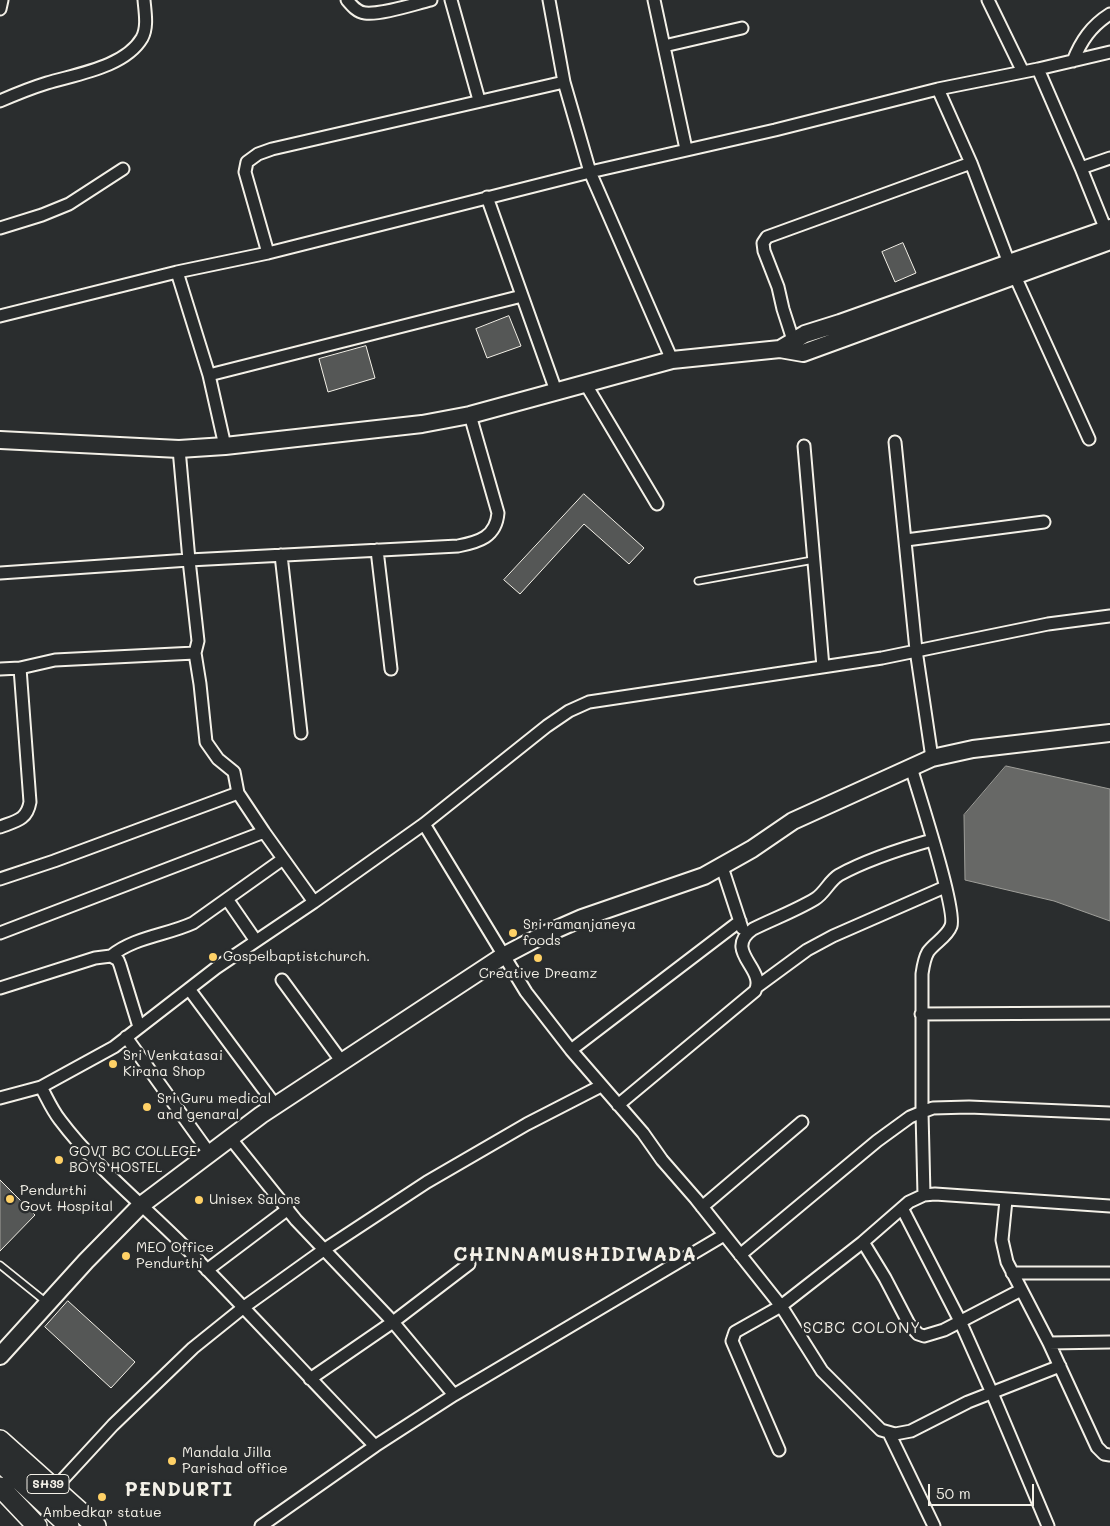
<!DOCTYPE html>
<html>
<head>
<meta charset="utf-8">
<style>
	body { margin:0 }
	#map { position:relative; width:1110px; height:1526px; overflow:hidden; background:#2a2d2e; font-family:Mali,sans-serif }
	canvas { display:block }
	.scale { position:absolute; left:928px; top:1484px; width:106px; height:22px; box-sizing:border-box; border:2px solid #f4f1e8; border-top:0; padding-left:6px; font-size:15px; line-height:18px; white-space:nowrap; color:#f4f1e8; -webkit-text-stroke:4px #2a2d2e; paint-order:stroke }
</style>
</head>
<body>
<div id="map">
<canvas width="1110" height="1526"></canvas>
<div class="scale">50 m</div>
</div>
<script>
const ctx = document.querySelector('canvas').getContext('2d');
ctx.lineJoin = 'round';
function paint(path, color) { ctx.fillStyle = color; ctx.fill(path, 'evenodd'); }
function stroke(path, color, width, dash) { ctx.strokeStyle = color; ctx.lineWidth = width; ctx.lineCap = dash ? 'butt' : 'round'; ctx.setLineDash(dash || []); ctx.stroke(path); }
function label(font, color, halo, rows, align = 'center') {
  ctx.font = font + ' Mali,sans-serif'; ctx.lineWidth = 5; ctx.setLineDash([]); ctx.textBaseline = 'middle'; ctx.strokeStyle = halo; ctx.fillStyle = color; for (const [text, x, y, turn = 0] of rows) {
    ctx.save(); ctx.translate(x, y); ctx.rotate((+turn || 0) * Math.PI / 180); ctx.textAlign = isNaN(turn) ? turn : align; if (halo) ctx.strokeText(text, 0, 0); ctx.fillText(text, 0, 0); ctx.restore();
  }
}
const water = new Path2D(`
	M 1006,766 L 1110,789 L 1110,921 L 1054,901 L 965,880 L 964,815 Z`);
const building = new Path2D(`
	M 903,243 L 916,273 L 895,282 L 882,252 Z
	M 509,316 L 521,346 L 487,358 L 476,329 Z
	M 366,346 L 375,378 L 328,392 L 319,359 Z
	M 584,494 L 644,548 L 629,564 L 584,524 L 520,594 L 504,580 Z
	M 0,1180 L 35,1215 L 0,1251 Z
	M 68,1301 L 135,1362 L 111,1388 L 45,1327 Z`);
const lane = new Path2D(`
	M 698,581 L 813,560
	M 0,1265 L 46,1302`);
const street = new Path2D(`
	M 347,0 C 352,6 357,12 365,13 C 382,15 414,4 431,0
	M 451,0 L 479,100
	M 549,0 L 564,82
	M 654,0 L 686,149
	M 988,0 L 1023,72
	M 0,9 L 2,0
	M 664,46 L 742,28
	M 1073,61 C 1081,41 1091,26 1110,14
	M 938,89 L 971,163 L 1009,263 L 1089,439
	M 0,101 C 16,94 31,88 47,83 C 77,74 125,67 142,38 C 148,27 145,12 144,0
	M 1081,168 L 1038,69 L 1110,52
	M 487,197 L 556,391
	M 0,228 L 42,215 L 69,204 L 123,169
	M 1108,235 L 1081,168 L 1110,158
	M 268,253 L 245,172 L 247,162 L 258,154 L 272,149 L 564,82 L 590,172 L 672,360
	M 0,316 L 177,272
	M 793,340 L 783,309 L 778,287 L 764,251 L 763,243 L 767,237 L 971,163
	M 209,375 L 522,296
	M 585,383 L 657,504
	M 895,442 L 916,650 L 932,758
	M 225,446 L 209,375 L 177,272 L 268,253 L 590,172 L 775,130 L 938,89 L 1038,69
	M 804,446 L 823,667
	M 179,449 L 189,560 L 198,641 L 195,653 L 200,684 L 206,742 L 218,759 L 234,772 L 238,793 L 264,832 L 314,902
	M 906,540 L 1044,522
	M 377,550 L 391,669
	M 281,555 L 301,733
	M 0,573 L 189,560 L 458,546 C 479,542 496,537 498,513 L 470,415
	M 0,669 L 20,668 L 55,660 L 195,653
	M 911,767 C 918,792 957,910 951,926 C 947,937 934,943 928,952 C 924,959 923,967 922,974 L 922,1112 L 924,1195
	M 424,824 L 526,992 L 571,1050 L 643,1133 L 662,1160 L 696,1199 L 781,1306 L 822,1371 L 881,1430 L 895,1434 L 911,1431 L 968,1402 L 1060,1366
	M 0,827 C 16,821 27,820 30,802 L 20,668
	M 722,867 L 742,928
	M 0,879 L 54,861 L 238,793
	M 227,899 L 256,941
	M 0,933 L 264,832
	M 111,956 C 134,937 167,935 193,923 L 283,859
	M 282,980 L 342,1062
	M 758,986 L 807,950 L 833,936 L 945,887
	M 0,988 L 95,958 L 111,956 L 118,960 L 120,965 L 139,1027
	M 189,989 L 276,1106
	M 921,1014 L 1110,1013
	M 126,1037 L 210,1154
	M 571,1050 L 740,921
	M 41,1087 C 47,1098 52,1110 60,1120 C 96,1168 145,1206 187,1249 C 251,1314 312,1381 375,1446 L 454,1395 L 393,1322 L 296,1220 L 231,1139
	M 0,1098 L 41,1087 L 114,1047 L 216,968 L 314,902 L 424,824 L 547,726 L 569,711 L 589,702 L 882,658 L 1048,624 L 1110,616
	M 618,1105 L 755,991 C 767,969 722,951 753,929 C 773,919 795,911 815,899 C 825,893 829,881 839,875 C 868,859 900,849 932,840
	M 1006,1200 L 1002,1240 L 1007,1262 L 1049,1343 L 1097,1447 L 1104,1454 L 1110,1455
	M 702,1207 L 802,1122
	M 902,1208 L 960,1321 L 992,1393 L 1048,1526
	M 863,1242 L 885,1278 L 909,1324 L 918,1334 L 924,1336 L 944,1330 L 1021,1290
	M 740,1255 L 877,1141 L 910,1117 L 922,1112 L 933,1108 L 969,1107 L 1110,1113
	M 207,1270 L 288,1209
	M 1012,1273 L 1110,1273
	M 1049,1343 L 1110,1342
	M 310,1379 L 393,1322 L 469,1264
	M 454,1395 L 724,1235
	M 889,1433 L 934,1526
	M 779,1450 L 732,1341 L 735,1332 L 781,1306 L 863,1242 L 909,1202 L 924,1195 L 935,1194 L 1110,1206
	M 54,1489 L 113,1425 L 193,1348 L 244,1307 L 325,1249 L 427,1182 L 527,1124 L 601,1086
	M 261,1526 L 375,1446`);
const secondary = new Path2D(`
	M 780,349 L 805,334 L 840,323 L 1009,263 L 1110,228
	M 0,440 L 179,449 L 225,446 L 422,424 L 470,415 L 672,360 L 780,349 L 803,353 L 1110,241
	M 0,1356 L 86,1261 L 140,1206 L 261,1115 L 503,956 L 541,936 L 582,918 L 704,876 L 752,849 L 793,821 L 932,758 L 973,749 L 1110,733`);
const primary = new Path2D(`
	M 0,1440 L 96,1526
	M 0,1462 L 69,1526
	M 0,1487 L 37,1526`);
const markers = [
	[513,933,5,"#ffd166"],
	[213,957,5,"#ffd166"],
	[538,958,5,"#ffd166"],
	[113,1064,5,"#ffd166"],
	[147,1107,5,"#ffd166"],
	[59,1160,5,"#ffd166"],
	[10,1199,5,"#ffd166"],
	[199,1200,5,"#ffd166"],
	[126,1256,5,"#ffd166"],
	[172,1461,5,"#ffd166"],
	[102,1497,5,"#ffd166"]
];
const shields = [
	[48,1484,42]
];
const shieldNames = [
	["SH39",48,1484]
];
const poiNames = [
	["Sri ramanjaneya",523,925],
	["foods",523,941],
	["Gospelbaptistchurch.",223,957],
	["Creative Dreamz",538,974,"center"],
	["Sri Venkatasai",123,1056],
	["Kirana Shop",123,1072],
	["Sri Guru medical",157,1099],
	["and genaral",157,1115],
	["GOVT BC COLLEGE",69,1152],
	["BOYS HOSTEL",69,1168],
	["Pendurthi",20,1191],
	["Govt Hospital",20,1207],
	["Unisex Salons",209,1200],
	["MEO Office",136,1248],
	["Pendurthi",136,1264],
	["Mandala Jilla",182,1453],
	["Parishad office",182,1469],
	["Ambedkar statue",102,1513,"center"]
];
const neighbourhoodNames = [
	["SCBC COLONY",862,1328]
];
const districtNames = [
	["CHINNAMUSHIDIWADA",575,1255],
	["PENDURTI",179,1490]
];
paint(water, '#676866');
stroke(water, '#9f9f9a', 1);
paint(building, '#555756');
stroke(building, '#f4f1e8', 1);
stroke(lane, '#f4f1e8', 9);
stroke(street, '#f4f1e8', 15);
stroke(secondary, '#f4f1e8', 20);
stroke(primary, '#f4f1e8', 22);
stroke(lane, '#2a2d2e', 5.5);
stroke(street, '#2a2d2e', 11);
stroke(secondary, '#2a2d2e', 16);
stroke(primary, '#2a2d2e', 19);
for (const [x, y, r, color] of markers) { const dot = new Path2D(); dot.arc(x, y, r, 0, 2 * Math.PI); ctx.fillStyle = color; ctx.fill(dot); stroke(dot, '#2a2d2e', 2); }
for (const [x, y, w] of shields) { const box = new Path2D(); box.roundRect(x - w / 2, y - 9.5, w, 19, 4); ctx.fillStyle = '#2a2d2e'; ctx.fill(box); stroke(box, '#f4f1e8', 1); }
label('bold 12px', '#f4f1e8', null, shieldNames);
label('14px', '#f4f1e8', '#2a2d2e', poiNames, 'left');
ctx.letterSpacing = '1px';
label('15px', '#f4f1e8', '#2a2d2e', neighbourhoodNames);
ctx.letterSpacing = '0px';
ctx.letterSpacing = '1px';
label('bold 19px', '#f4f1e8', '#2a2d2e', districtNames);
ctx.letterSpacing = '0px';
</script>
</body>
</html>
